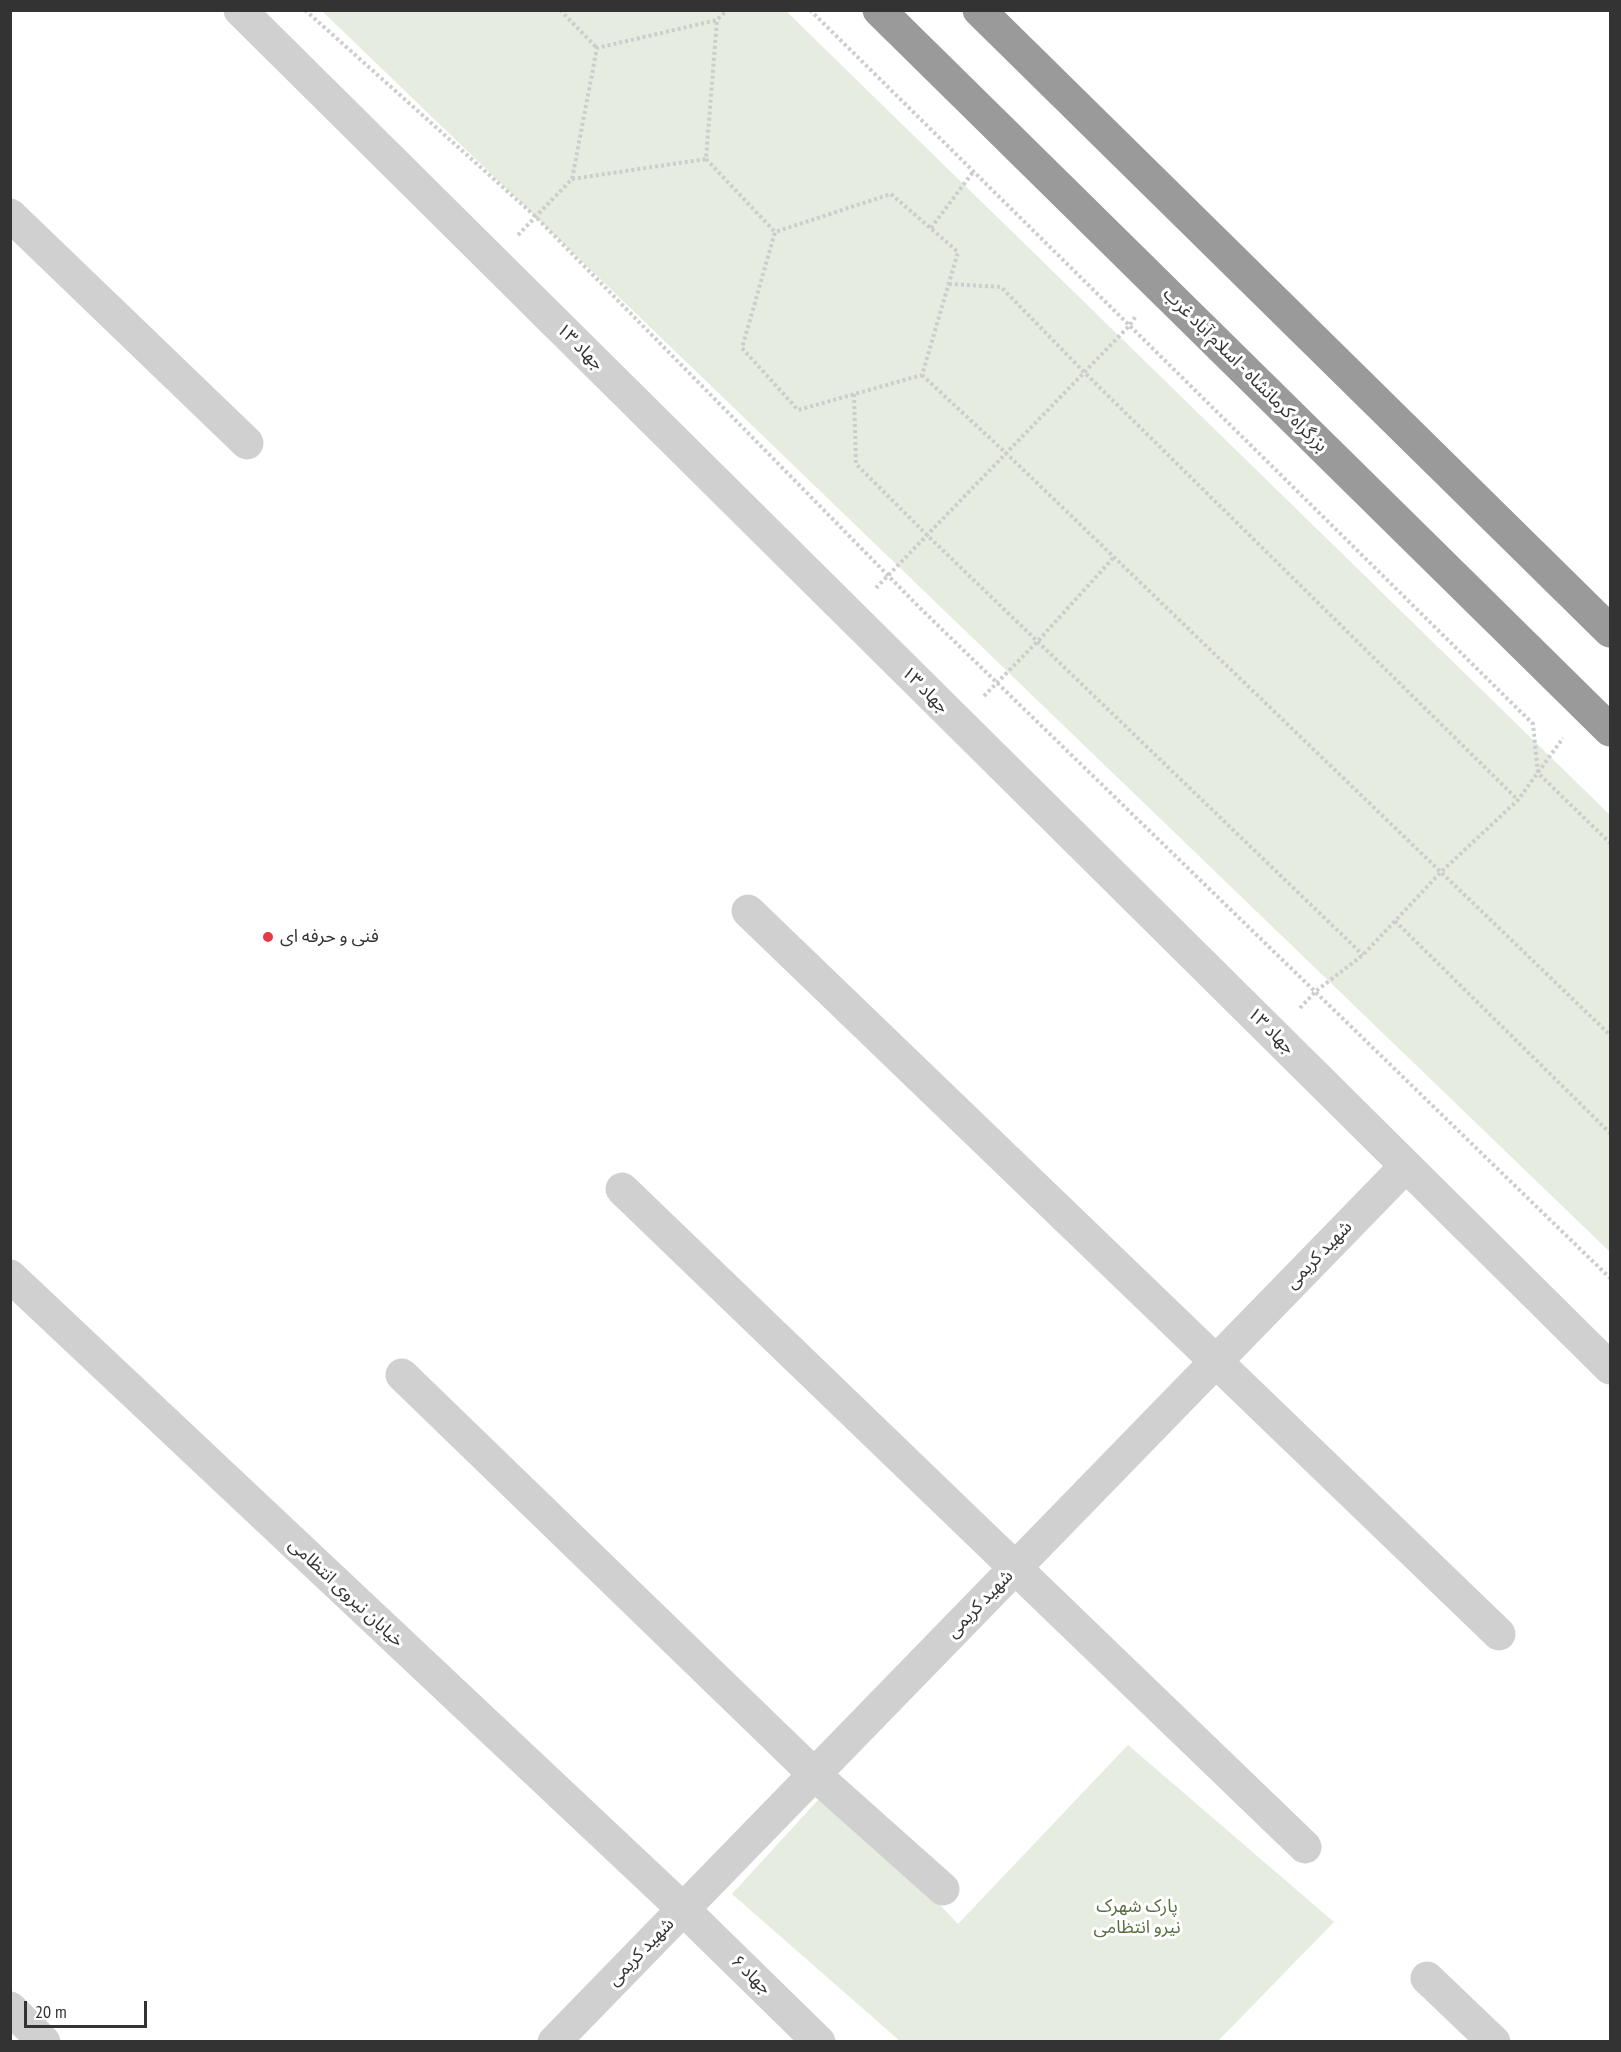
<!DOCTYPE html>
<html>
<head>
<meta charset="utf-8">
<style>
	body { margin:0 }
	#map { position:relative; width:1621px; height:2052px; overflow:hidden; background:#fff; font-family:"PT Sans Narrow",sans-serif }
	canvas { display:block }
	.frame { position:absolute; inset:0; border:12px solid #333; pointer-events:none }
	.scale { position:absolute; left:24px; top:2001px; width:123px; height:27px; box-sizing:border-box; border:3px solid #333; border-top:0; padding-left:8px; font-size:18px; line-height:21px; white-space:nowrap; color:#333; -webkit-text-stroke:4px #fff; paint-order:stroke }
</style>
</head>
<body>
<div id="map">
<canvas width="1621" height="2052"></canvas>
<div class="frame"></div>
<div class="scale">20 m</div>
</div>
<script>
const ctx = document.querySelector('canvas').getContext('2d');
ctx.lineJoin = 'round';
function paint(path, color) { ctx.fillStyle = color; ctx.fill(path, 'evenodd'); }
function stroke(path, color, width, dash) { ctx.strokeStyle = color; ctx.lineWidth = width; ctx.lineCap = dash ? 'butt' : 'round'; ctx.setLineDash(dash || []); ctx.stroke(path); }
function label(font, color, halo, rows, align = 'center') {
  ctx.font = font + ' "PT Sans Narrow","Noto Sans Arabic",sans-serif'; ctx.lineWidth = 6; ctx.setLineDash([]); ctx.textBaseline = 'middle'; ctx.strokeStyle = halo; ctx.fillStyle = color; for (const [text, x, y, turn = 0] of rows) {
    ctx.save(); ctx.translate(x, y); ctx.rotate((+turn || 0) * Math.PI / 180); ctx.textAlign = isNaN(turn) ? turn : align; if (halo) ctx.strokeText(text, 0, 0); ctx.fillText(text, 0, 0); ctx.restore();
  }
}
const green = new Path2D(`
	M 322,11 L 786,11 L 1610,815 L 1610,1252 Z
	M 1128,1745 L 1334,1922 L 1218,2041 L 901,2042 L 732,1894 L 829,1788 L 958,1924 Z`);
const path = new Path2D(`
	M 305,10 L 535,216 L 919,607 L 1610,1278
	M 560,10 L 597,48
	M 810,10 L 1533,724 L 1538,773 L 1610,843
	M 706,159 L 775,232
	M 572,179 L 706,159 L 717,20
	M 891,194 L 958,252 L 922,375 L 798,410 L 742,348 L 775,232 Z
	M 931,228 L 973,172
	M 518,235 L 572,179 L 597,48 L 717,20 L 727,10
	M 949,284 L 1001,287 L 1084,372 L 1518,800
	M 922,375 L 1007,454 L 1610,1035
	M 854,394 L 856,464 L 928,536 L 1363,955
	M 876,588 L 1129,326 L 1136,316
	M 984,696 L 1038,641 L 1114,557
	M 1395,921 L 1610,1133
	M 1300,1008 L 1316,991 L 1363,955 L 1441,872 L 1518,800 L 1563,738`);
const street = new Path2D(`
	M 240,10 L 1610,1368
	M 10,215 L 247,443
	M 748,911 L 1499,1634
	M 622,1189 L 1305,1847
	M 10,1276 L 683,1909 L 819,2042
	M 402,1375 L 814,1774 L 943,1889
	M 1427,1978 L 1494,2042
	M 10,2008 L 44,2042
	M 554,2042 L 1406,1166`);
const highway = new Path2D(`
	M 879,10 L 1610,730
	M 979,10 L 1610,631`);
const markers = [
	[268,937,6,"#e63946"]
];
const streetNames = [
	["جهاد ۱۳",580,347,45],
	["بزرگراه کرمانشاه - اسلام آباد غرب",1245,370,45],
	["جهاد ۱۳",925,690,45],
	["جهاد ۱۳",1271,1031,45],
	["شهید کریمی",1319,1255,-46],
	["خیابان نیروی انتظامی",346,1593,43],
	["شهید کریمی",980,1604,-46],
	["شهید کریمی",641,1952,-46],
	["جهاد ۶",751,1975,44]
];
const poiNames = [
	["فنی و حرفه ای",280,937]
];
const parkNames = [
	["پارک شهرک",1137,1907],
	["نیرو انتظامی",1137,1928]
];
paint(green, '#e6ecdf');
stroke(path, '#cdcdcd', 4, [3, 3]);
stroke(street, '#d0d0d0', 33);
stroke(highway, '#9a9a9a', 33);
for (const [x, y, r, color] of markers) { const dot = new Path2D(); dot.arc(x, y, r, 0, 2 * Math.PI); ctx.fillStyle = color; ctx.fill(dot); stroke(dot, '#fff', 2); }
label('18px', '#333', '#fff', streetNames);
label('18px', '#333', '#fff', poiNames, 'left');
label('18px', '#56703f', '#fff', parkNames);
</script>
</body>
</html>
